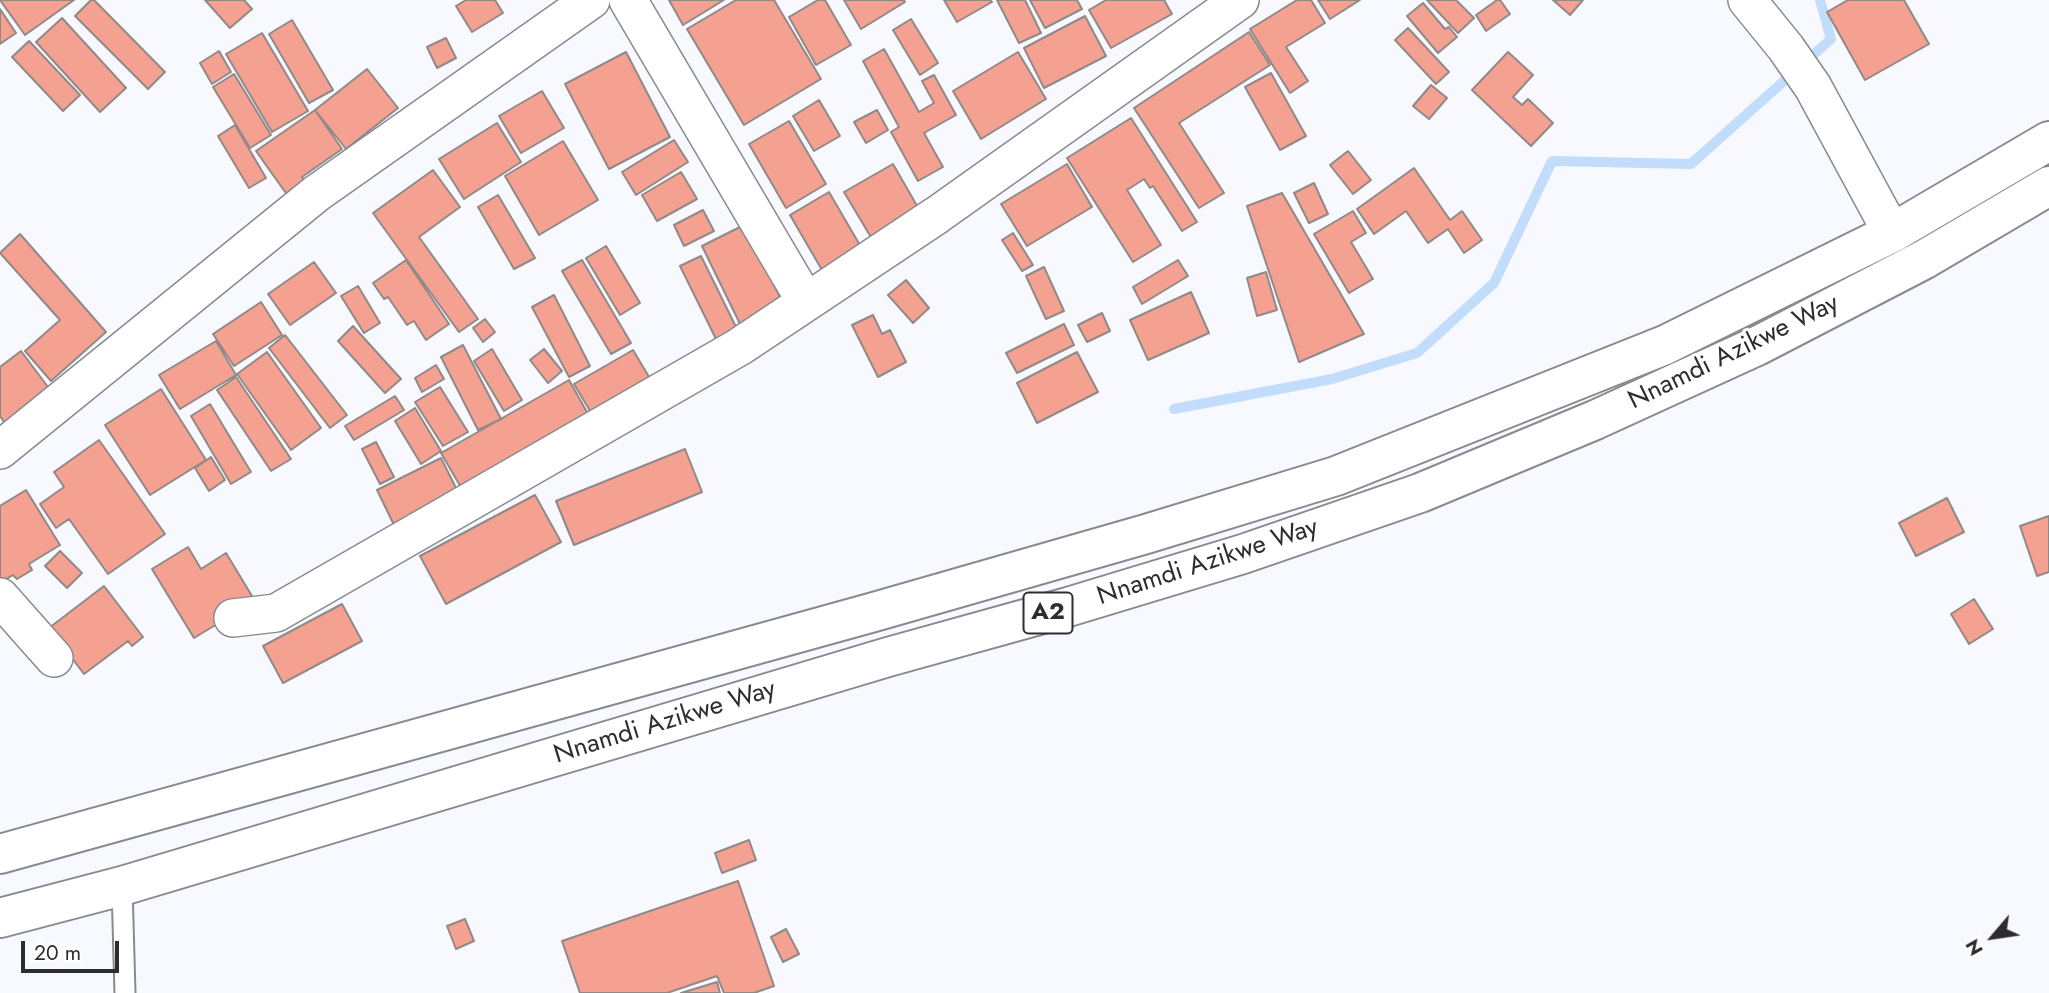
<!DOCTYPE html>
<html>
<head>
<meta charset="utf-8">
<style>
	body { margin:0 }
	#map { position:relative; width:2049px; height:993px; overflow:hidden; background:#f7f9fe; font-family:Jost,sans-serif }
	canvas { display:block }
	.north { position:absolute; left:1958px; top:902px; width:70px; height:70px; -webkit-text-stroke:5px #fff; paint-order:stroke; rotate:241deg; font-size:19px; font-weight:700; line-height:28px; text-align:center; color:#2d2d30 }
	.north::after { content:''; display:block; margin:auto; width:24px; height:32px; background:#2d2d30; clip-path:polygon(50% 0,100% 100%,50% 72%,0 100%) }
	.scale { position:absolute; left:21px; top:941px; width:98px; height:32px; box-sizing:border-box; border:4px solid #2d2d30; border-top:0; padding-left:9px; font-size:21px; line-height:24px; white-space:nowrap; color:#2d2d30; -webkit-text-stroke:5px #fff; paint-order:stroke }
</style>
</head>
<body>
<div id="map">
<canvas width="2049" height="993"></canvas>
<div class="north">N</div>
<div class="scale">20 m</div>
</div>
<script>
const ctx = document.querySelector('canvas').getContext('2d');
ctx.lineJoin = 'round';
function stroke(path, color, width, dash) { ctx.strokeStyle = color; ctx.lineWidth = width; ctx.lineCap = dash ? 'butt' : 'round'; ctx.setLineDash(dash || []); ctx.stroke(path); }
function paint(path, color) { ctx.fillStyle = color; ctx.fill(path, 'evenodd'); }
function label(font, color, halo, rows, align = 'center') {
  ctx.font = font + ' Jost,sans-serif'; ctx.lineWidth = 6; ctx.setLineDash([]); ctx.textBaseline = 'middle'; ctx.strokeStyle = halo; ctx.fillStyle = color; for (const [text, x, y, turn = 0] of rows) {
    ctx.save(); ctx.translate(x, y); ctx.rotate((+turn || 0) * Math.PI / 180); ctx.textAlign = isNaN(turn) ? turn : align; if (halo) ctx.strokeText(text, 0, 0); ctx.fillText(text, 0, 0); ctx.restore();
  }
}
const stream = new Path2D(`
	M 1804,63 L 1831,39 L 1820,0
	M 1174,409 L 1332,379 L 1417,353 L 1494,283 L 1552,161 L 1691,164 L 1793,73`);
const building = new Path2D(`
	M 0,0 L 74,0 L 25,35 Z
	M 91,0 L 94,0 L 165,72 L 148,89 L 75,16 Z
	M 205,0 L 244,0 L 252,9 L 230,28 Z
	M 466,0 L 495,0 L 503,13 L 472,32 L 456,6 Z
	M 669,0 L 724,0 L 683,25 Z
	M 736,0 L 774,0 L 821,79 L 744,125 L 687,29 Z
	M 818,0 L 825,0 L 851,45 L 816,65 L 789,17 Z
	M 844,0 L 904,0 L 905,2 L 861,29 Z
	M 944,0 L 990,0 L 992,2 L 957,22 Z
	M 997,0 L 1025,0 L 1041,33 L 1019,43 Z
	M 1030,0 L 1077,0 L 1082,9 L 1045,28 Z
	M 1106,0 L 1164,0 L 1172,14 L 1111,48 L 1089,10 Z
	M 1297,0 L 1311,0 L 1325,23 L 1286,47 L 1308,81 L 1290,93 L 1250,29 Z
	M 1318,0 L 1360,0 L 1330,19 Z
	M 1427,0 L 1456,0 L 1474,18 L 1458,33 Z
	M 1497,0 L 1500,0 L 1510,14 L 1486,31 L 1476,15 Z
	M 1553,0 L 1583,0 L 1570,15 Z
	M 1848,0 L 1904,0 L 1929,44 L 1865,80 L 1827,12 Z
	M 1423,3 L 1445,29 L 1449,27 L 1457,37 L 1438,53 L 1407,16 Z
	M 0,9 L 16,33 L 0,44 Z
	M 1085,16 L 1106,56 L 1044,88 L 1024,48 Z
	M 62,18 L 126,88 L 100,112 L 36,42 Z
	M 911,19 L 938,63 L 920,75 L 893,30 Z
	M 292,20 L 333,90 L 309,103 L 269,34 Z
	M 1408,28 L 1449,72 L 1436,84 L 1395,40 Z
	M 1249,32 L 1270,65 L 1179,123 L 1224,193 L 1199,208 L 1134,108 Z
	M 262,33 L 308,111 L 272,132 L 226,54 Z
	M 446,38 L 456,58 L 437,68 L 427,47 Z
	M 29,41 L 80,95 L 63,111 L 12,57 Z
	M 884,49 L 919,112 L 934,103 L 922,81 L 934,75 L 956,115 L 924,133 L 943,167 L 918,181 L 891,132 L 899,127 L 863,61 Z
	M 219,51 L 231,72 L 212,84 L 200,63 Z
	M 626,52 L 670,137 L 609,169 L 565,84 Z
	M 1018,52 L 1046,99 L 981,139 L 953,91 Z
	M 1508,52 L 1533,75 L 1513,97 L 1522,105 L 1528,99 L 1553,123 L 1531,146 L 1472,90 Z
	M 367,69 L 398,108 L 346,149 L 315,110 Z
	M 1271,73 L 1306,136 L 1280,150 L 1245,87 Z
	M 234,74 L 271,135 L 250,148 L 213,87 Z
	M 1431,85 L 1447,98 L 1429,119 L 1413,106 Z
	M 542,91 L 564,128 L 521,153 L 499,116 Z
	M 819,100 L 840,136 L 814,151 L 793,116 Z
	M 315,110 L 342,149 L 302,177 L 306,183 L 288,196 L 256,151 Z
	M 877,110 L 888,130 L 866,143 L 854,122 Z
	M 1131,118 L 1197,222 L 1182,231 L 1153,186 L 1150,188 L 1144,179 L 1127,190 L 1161,245 L 1133,262 L 1067,158 Z
	M 789,121 L 826,184 L 786,208 L 749,144 Z
	M 497,123 L 521,162 L 464,199 L 439,159 Z
	M 235,125 L 266,178 L 249,188 L 218,136 Z
	M 674,140 L 688,162 L 636,195 L 622,172 Z
	M 563,141 L 598,200 L 539,235 L 505,176 Z
	M 1348,151 L 1371,180 L 1353,194 L 1330,165 Z
	M 893,164 L 920,211 L 872,239 L 844,192 Z
	M 1067,164 L 1092,207 L 1027,246 L 1001,204 Z
	M 1414,168 L 1450,220 L 1462,211 L 1482,240 L 1464,253 L 1448,229 L 1428,243 L 1406,211 L 1374,234 L 1357,209 Z
	M 433,170 L 460,207 L 419,237 L 478,319 L 459,332 L 373,213 Z
	M 681,172 L 697,199 L 657,221 L 642,195 Z
	M 1314,183 L 1328,214 L 1309,223 L 1294,193 Z
	M 829,192 L 861,247 L 822,270 L 790,215 Z
	M 1282,193 L 1364,334 L 1299,362 L 1247,206 Z
	M 498,195 L 535,258 L 514,269 L 478,207 Z
	M 703,210 L 714,231 L 684,246 L 674,225 Z
	M 1353,211 L 1366,233 L 1351,242 L 1373,279 L 1349,293 L 1314,234 Z
	M 744,225 L 786,309 L 743,330 L 702,246 Z
	M 1013,233 L 1033,265 L 1022,271 L 1002,240 Z
	M 20,234 L 106,332 L 51,381 L 25,351 L 60,320 L 0,253 Z
	M 606,246 L 640,303 L 620,315 L 586,258 Z
	M 701,256 L 738,331 L 717,341 L 680,266 Z
	M 406,260 L 449,324 L 426,340 L 414,321 L 407,325 L 388,297 L 384,299 L 373,283 Z
	M 582,260 L 631,343 L 611,354 L 562,271 Z
	M 1178,260 L 1188,276 L 1142,304 L 1133,287 Z
	M 314,262 L 336,293 L 290,325 L 268,294 Z
	M 1044,267 L 1064,311 L 1046,319 L 1026,276 Z
	M 1266,272 L 1277,310 L 1257,316 L 1247,278 Z
	M 906,280 L 929,308 L 913,323 L 888,295 Z
	M 358,286 L 380,323 L 364,333 L 341,296 Z
	M 1191,292 L 1209,333 L 1148,360 L 1130,320 Z
	M 554,295 L 590,366 L 569,377 L 532,307 Z
	M 261,302 L 282,335 L 234,366 L 213,334 Z
	M 1102,313 L 1110,331 L 1087,342 L 1078,325 Z
	M 873,315 L 882,334 L 890,330 L 906,362 L 878,377 L 852,325 Z
	M 485,319 L 495,332 L 483,342 L 473,328 Z
	M 1064,324 L 1074,345 L 1017,373 L 1006,353 Z
	M 353,326 L 401,379 L 385,393 L 338,341 Z
	M 285,335 L 347,415 L 330,428 L 269,348 Z
	M 216,341 L 236,375 L 180,409 L 159,375 Z
	M 463,345 L 501,419 L 478,430 L 441,357 Z
	M 492,349 L 522,400 L 504,411 L 474,361 Z
	M 544,349 L 562,371 L 548,383 L 530,360 Z
	M 633,350 L 655,387 L 596,421 L 574,384 Z
	M 21,351 L 51,391 L 6,425 L 0,416 L 0,367 Z
	M 267,352 L 321,428 L 291,450 L 237,374 Z
	M 1077,352 L 1098,392 L 1037,423 L 1017,383 Z
	M 436,365 L 444,379 L 422,392 L 415,378 Z
	M 236,377 L 291,459 L 271,471 L 217,390 Z
	M 569,380 L 593,423 L 466,496 L 441,453 Z
	M 440,387 L 468,432 L 443,446 L 415,402 Z
	M 161,389 L 206,460 L 150,495 L 105,425 Z
	M 395,396 L 404,410 L 354,440 L 345,426 Z
	M 210,404 L 251,472 L 231,484 L 191,416 Z
	M 415,408 L 441,451 L 421,464 L 395,421 Z
	M 99,440 L 165,534 L 108,574 L 69,519 L 56,528 L 40,504 L 64,487 L 54,472 Z
	M 376,442 L 394,477 L 380,484 L 362,449 Z
	M 685,449 L 702,492 L 574,545 L 556,501 Z
	M 211,457 L 225,480 L 209,491 L 195,468 Z
	M 441,458 L 459,494 L 395,527 L 377,490 Z
	M 26,490 L 60,545 L 29,564 L 32,570 L 17,579 L 13,575 L 0,583 L 0,506 Z
	M 535,495 L 561,542 L 446,604 L 420,556 Z
	M 1947,498 L 1964,532 L 1916,556 L 1899,523 Z
	M 2049,516 L 2049,572 L 2037,576 L 2020,526 Z
	M 188,547 L 201,569 L 226,553 L 255,601 L 194,638 L 152,569 Z
	M 60,551 L 82,573 L 67,588 L 45,566 Z
	M 104,586 L 143,637 L 132,646 L 128,641 L 84,674 L 49,628 Z
	M 1974,599 L 1993,629 L 1969,644 L 1951,614 Z
	M 342,604 L 362,641 L 283,683 L 263,646 Z
	M 749,840 L 756,860 L 722,873 L 715,853 Z
	M 738,881 L 774,986 L 754,993 L 724,993 L 717,976 L 667,993 L 580,993 L 562,941 Z
	M 465,919 L 474,941 L 456,949 L 447,926 Z
	M 786,929 L 799,954 L 783,962 L 771,937 Z
	M 717,982 L 720,993 L 681,993 Z`);
const lane = new Path2D(`
	M 122,886 L 125,993`);
const street = new Path2D(`
	M 628,0 L 806,302
	M 1747,0 L 1786,48 L 1813,87 L 1892,233
	M 0,450 L 317,193 L 591,0
	M 0,597 L 54,658
	M 233,618 L 276,613 L 739,347 L 937,215 L 1240,0`);
const highway = new Path2D(`
	M 0,854 L 874,612 L 1146,534 L 1336,476 L 1665,345 L 1892,233 L 2049,141
	M 0,918 L 122,886 L 888,657 L 1068,607 L 1243,554 L 1420,493 L 1595,420 L 1757,346 L 1925,259 L 2049,186`);
const shields = [
	[1048,613,49]
];
const shieldNames = [
	["A2",1048,613]
];
const streetNames = [
	["Nnamdi Azikwe Way",1734,353,-26],
	["Nnamdi Azikwe Way",1208,563,-18],
	["Nnamdi Azikwe Way",665,723,-17]
];
stroke(stream, '#c2ddfc', 10);
paint(building, '#f5a192');
stroke(building, '#908987', 2);
stroke(lane, '#888a90', 23);
stroke(street, '#888a90', 40);
stroke(highway, '#888a90', 42);
stroke(lane, '#fff', 19);
stroke(street, '#fff', 37);
stroke(highway, '#fff', 38);
for (const [x, y, w] of shields) { const box = new Path2D(); box.roundRect(x - w / 2, y - 20.5, w, 41, 5); ctx.fillStyle = '#fff'; ctx.fill(box); stroke(box, '#2d2d30', 2); }
label('bold 24px', '#2d2d30', null, shieldNames);
label('26px', '#2d2d30', '#fff', streetNames);
</script>
</body>
</html>
